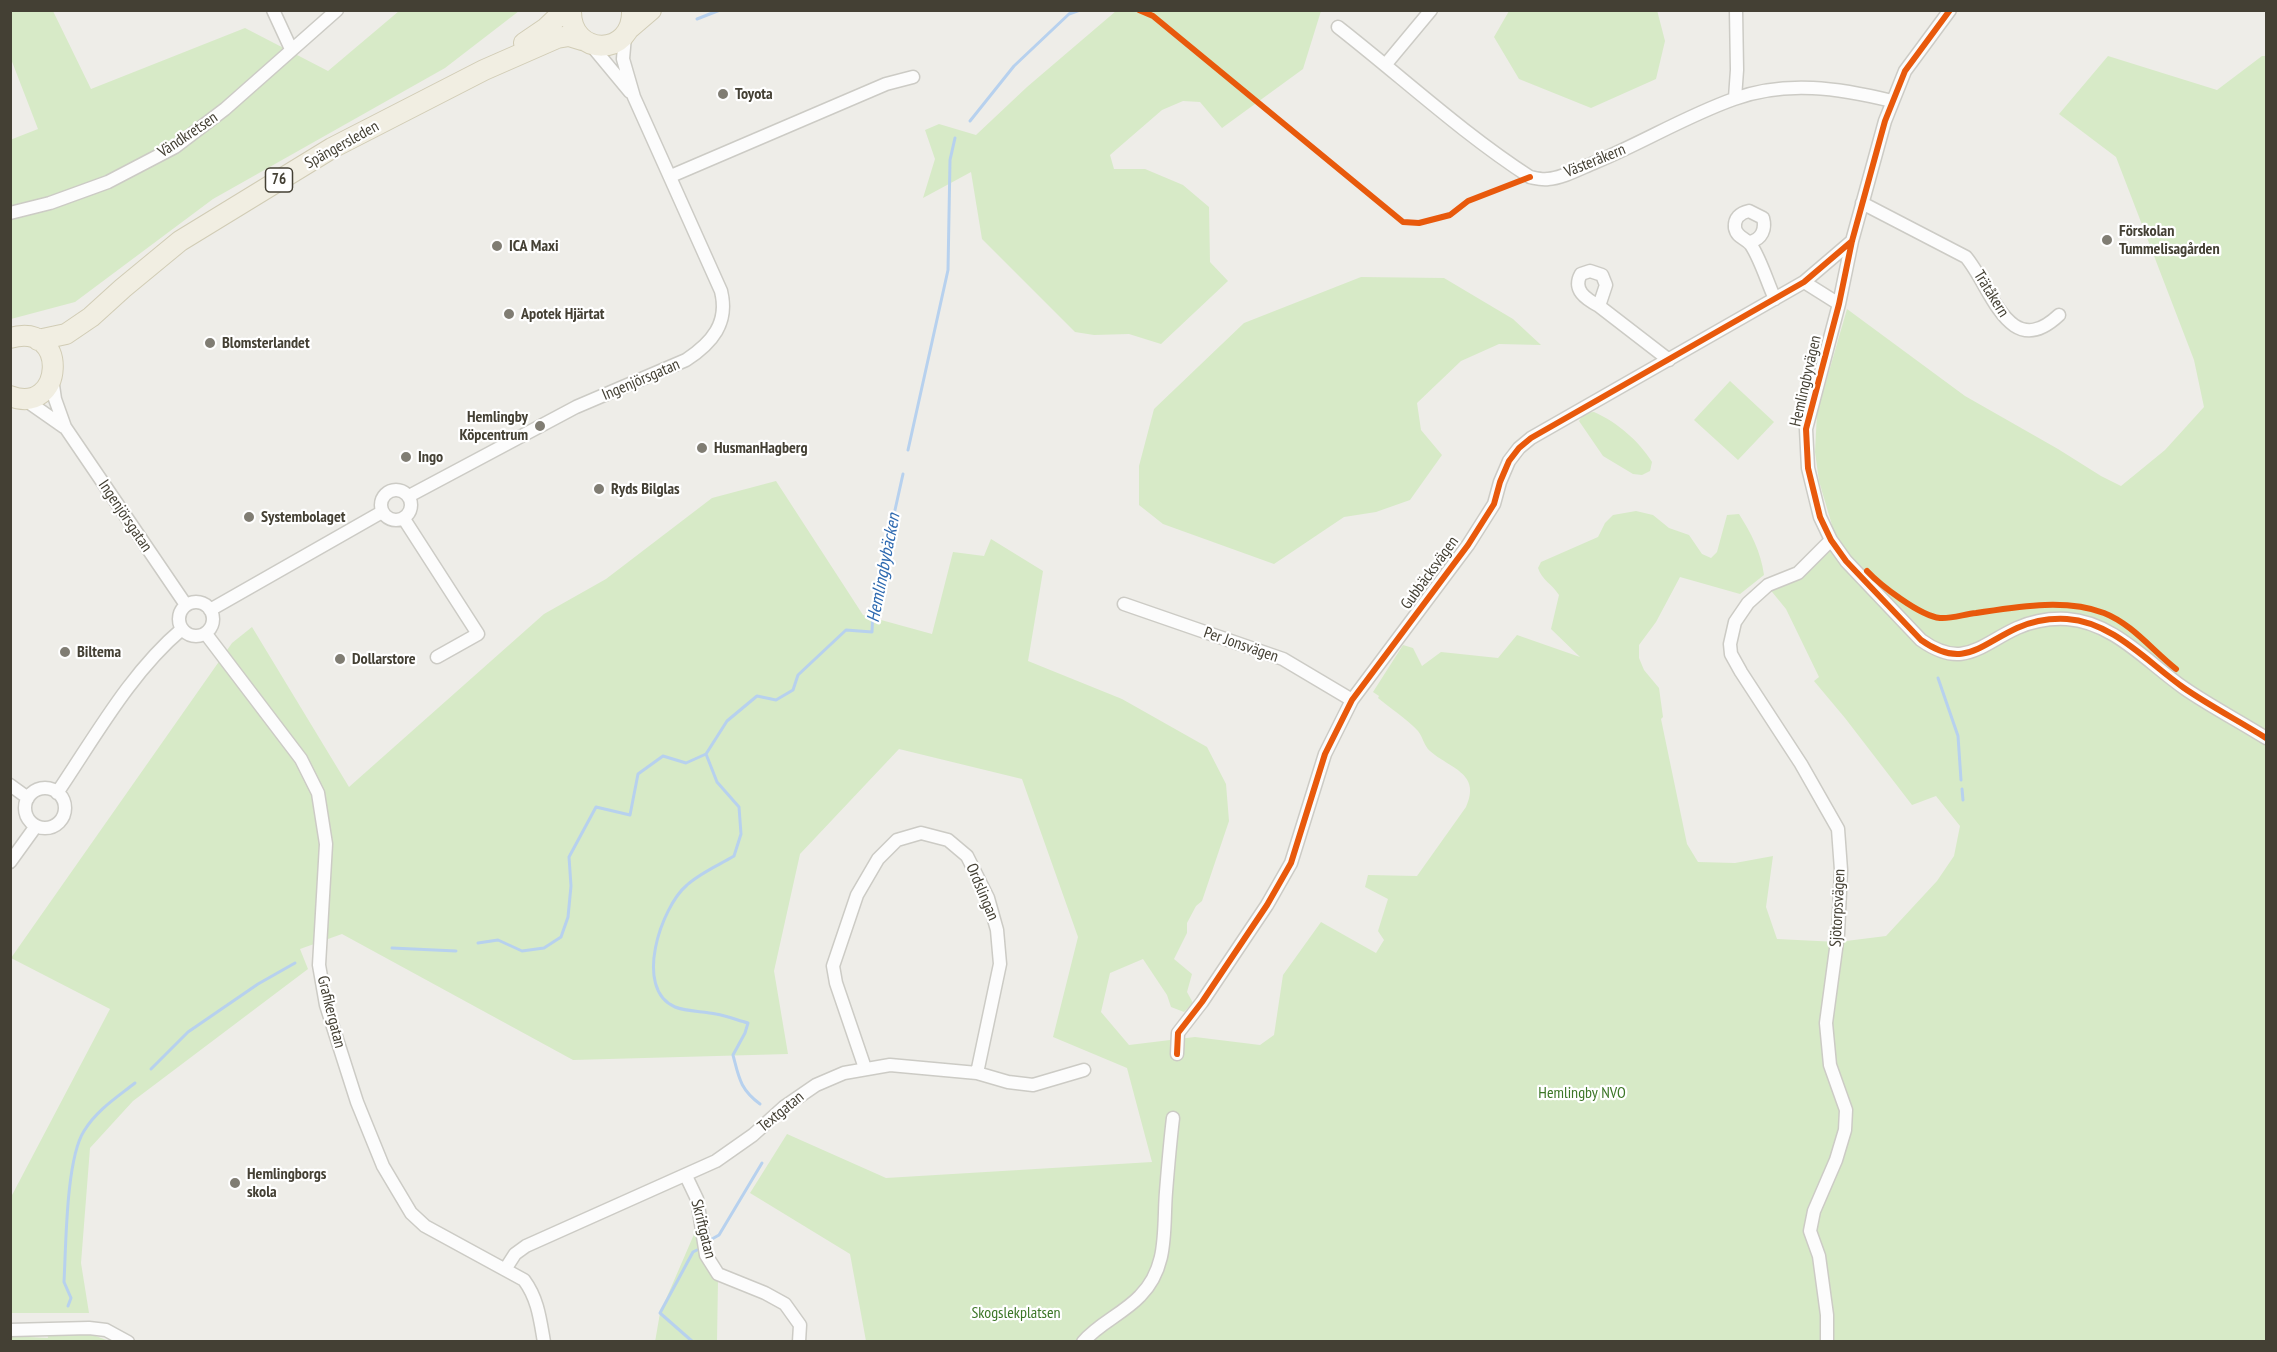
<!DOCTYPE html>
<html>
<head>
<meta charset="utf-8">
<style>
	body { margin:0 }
	#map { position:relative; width:2277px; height:1352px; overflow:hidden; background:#eeede8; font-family:"PT Sans Narrow",sans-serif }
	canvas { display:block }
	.frame { position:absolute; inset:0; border:12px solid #444034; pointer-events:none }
</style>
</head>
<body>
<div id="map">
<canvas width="2277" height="1352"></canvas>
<div class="frame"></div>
</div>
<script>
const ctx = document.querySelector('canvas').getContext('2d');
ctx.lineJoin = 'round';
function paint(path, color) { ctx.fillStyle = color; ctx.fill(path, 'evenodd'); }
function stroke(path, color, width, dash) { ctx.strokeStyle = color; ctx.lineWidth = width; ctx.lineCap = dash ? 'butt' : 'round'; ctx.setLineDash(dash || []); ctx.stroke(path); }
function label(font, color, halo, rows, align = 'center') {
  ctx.font = font + ' "PT Sans Narrow",sans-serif'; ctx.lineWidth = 4.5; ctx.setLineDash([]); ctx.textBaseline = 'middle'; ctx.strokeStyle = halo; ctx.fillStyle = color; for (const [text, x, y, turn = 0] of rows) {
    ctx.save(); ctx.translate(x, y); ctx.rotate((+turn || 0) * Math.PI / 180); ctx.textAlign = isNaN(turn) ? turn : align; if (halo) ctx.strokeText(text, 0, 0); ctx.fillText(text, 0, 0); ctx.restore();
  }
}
const green = new Path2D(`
	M 1657,10 L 1665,41 L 1656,79 L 1591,108 L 1519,79 L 1494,37 L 1509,11 Z
	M 11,11 L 53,11 L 91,89 L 245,28 L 328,71 L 399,11 L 519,11 L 445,68 L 213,199 L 75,302 L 11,319 L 10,140 L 38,129 L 11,59 Z
	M 1116,11 L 1321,11 L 1303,69 L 1222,128 L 1200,102 L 1183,101 L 1162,110 L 1110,155 L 1114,169 L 1145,169 L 1183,185 L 1209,207 L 1210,262 L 1228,281 L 1161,344 L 1129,334 L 1094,335 L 1075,332 L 982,239 L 971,172 L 923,198 L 935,159 L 925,130 L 939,124 L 976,135 L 1027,87 Z
	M 2108,56 L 2217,90 L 2262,56 L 2266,56 L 2266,1341 L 866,1341 L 850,1254 L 750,1193 L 787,1134 L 886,1178 L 1152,1162 L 1127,1068 L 1053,1037 L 1078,937 L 1022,779 L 899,749 L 800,854 L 774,971 L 788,1054 L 573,1060 L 342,934 L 300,949 L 308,969 L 133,1101 L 90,1148 L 81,1263 L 89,1313 L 11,1313 L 11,1197 L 110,1009 L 11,958 L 232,643 L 252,627 L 349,787 L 544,614 L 606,579 L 712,498 L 776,481 L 863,615 L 932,634 L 953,552 L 984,556 L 991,539 L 1043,571 L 1028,661 L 1122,699 L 1207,747 L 1226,784 L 1229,821 L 1202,901 L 1196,906 L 1187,923 L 1187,933 L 1174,959 L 1192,974 L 1187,992 L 1193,1003 L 1184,1012 L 1171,1007 L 1167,995 L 1143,959 L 1110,973 L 1101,1012 L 1129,1045 L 1195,1037 L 1260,1045 L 1274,1035 L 1283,975 L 1321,922 L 1376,953 L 1384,940 L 1378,931 L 1388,899 L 1365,887 L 1368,875 L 1417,876 L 1466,807 C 1482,773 1449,768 1430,751 C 1424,746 1423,737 1418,731 C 1407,719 1390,708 1378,698 L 1379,696 L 1373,692 L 1403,645 L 1413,648 L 1422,666 L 1441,652 L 1498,658 L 1517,635 L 1580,657 L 1551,629 L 1559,595 C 1552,584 1542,580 1538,568 L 1541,562 L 1598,537 L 1605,523 L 1613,515 L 1636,511 L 1653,515 L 1669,528 L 1689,535 L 1702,554 L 1711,558 L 1717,552 L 1727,515 L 1739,514 C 1751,533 1761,552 1764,575 L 1740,594 L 1680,577 L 1656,622 L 1639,645 L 1639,658 L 1644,670 L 1659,688 L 1663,717 L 1661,719 L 1687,844 L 1698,862 L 1735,863 L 1773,856 L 1766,907 L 1777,939 L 1838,942 L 1886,936 L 1937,881 L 1954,856 L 1960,826 L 1936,796 L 1912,805 L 1845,718 L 1814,681 L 1819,677 L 1786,609 L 1768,587 L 1810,559 L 1834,532 L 1819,481 L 1815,452 L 1817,413 L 1847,309 L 1965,396 L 2058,449 L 2101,476 L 2121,486 L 2165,450 L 2204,407 L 2194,360 L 2116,157 L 2059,114 Z
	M 1361,277 L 1444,278 L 1513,319 L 1541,345 L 1499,344 L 1461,361 L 1417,403 L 1421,430 L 1442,455 L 1410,500 L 1376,512 L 1344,517 L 1274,564 L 1163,524 L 1139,505 L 1139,466 L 1154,409 L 1244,323 Z
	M 1730,381 L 1774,422 L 1738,460 L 1694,420 Z
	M 1594,412 C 1617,422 1639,441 1652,462 L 1650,471 L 1642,475 L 1633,474 L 1603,456 L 1579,421 L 1584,413 Z
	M 695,1232 L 701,1257 L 718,1280 L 717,1341 L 655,1342 L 660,1313 Z
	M 47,1332 L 88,1333 L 109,1341 L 11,1342 L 11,1336 L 48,1338 Z`);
const stream = new Path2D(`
	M 697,19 L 720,10
	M 970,121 L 1014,66 L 1069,14 L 1080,10
	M 908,450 L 948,270 L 950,160 L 955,138
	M 1938,678 L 1958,736 L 1961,780
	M 706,754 L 717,782 L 739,807 L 741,834 L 734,856 C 719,865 700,873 687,885 C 661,907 633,989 675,1007 C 687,1012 704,1011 716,1014 C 727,1016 737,1020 748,1023 L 745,1033 L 733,1055 C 739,1078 740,1089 760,1104
	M 1962,789 L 1963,800
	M 478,943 L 498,940 L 522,951 L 544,948 L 561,937 L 568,917 L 571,886 L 569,857 L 596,807 L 630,815 L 638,774 L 663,756 L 686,763 L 706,754 L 727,721 L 757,696 L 776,700 L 793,690 L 798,675 L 846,630 L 872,632 L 873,609 L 903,474
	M 392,948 L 456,951
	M 151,1069 L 188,1032 L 258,984 L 295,963
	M 712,1239 L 719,1235 L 762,1163
	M 68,1306 L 71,1298 L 64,1282 C 66,1246 66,1159 84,1131 C 97,1110 116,1098 135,1083
	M 693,1342 L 660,1313 L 693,1252 L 697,1250`);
const street = new Path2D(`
	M 273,10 L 291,49
	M 1950,10 L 1905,71 L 1885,121 L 1852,241 L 1839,304 L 1806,429 L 1808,468 L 1820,517 L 1831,540 L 1846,561 L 1921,640 C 1963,670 1980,645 2017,628 C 2033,621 2050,618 2067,619 C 2113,622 2147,662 2184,688 C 2210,706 2239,721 2266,738
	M 1338,27 C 1402,77 1462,133 1530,177 C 1535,178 1542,180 1548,179 C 1563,178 1581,168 1596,162 C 1642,143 1686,116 1734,99 C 1786,80 1839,88 1892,101
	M 591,45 L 630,92
	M 1386,64 L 1431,10
	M 1735,98 L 1737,70 L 1736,10
	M 671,176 L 886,84 L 913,77
	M 1862,203 L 1966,257 C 1992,288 2009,362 2059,315
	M 10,213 L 50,203 L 108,182 L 175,147 L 225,109 L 337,10
	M 1750,242 C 1762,239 1766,229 1763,218 L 1749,211 C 1740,213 1734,218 1735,228 C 1737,238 1746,238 1751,245 C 1761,260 1767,282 1775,299
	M 1804,282 L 1839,304
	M 1599,306 C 1586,299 1572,290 1581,274 L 1590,271 L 1602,275 L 1606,285 L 1599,306 L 1669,360
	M 52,378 L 55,399 L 65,427 L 186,605
	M 24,399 L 64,427
	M381 505a15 15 0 1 1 30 0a15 15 0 1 1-30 0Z
	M 409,496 L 576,407 L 686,360 C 712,343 729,323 721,291 L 634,97 L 623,59 L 625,36
	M 404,519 L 478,634 L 437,657
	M179 619a17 17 0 1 1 34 0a17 17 0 1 1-34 0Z
	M 1124,604 L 1283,659 L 1352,700
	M 210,610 L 382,512
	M 206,634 L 301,759 L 318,793 L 326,844 L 319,965 L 326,1005 L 357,1102 L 383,1166 L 411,1213 L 425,1226 L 524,1280 C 538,1299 540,1319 544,1342
	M 10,785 L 28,798
	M25 808a20 20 0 1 1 40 0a20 20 0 1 1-40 0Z
	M 57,793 C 95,737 130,673 182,629
	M 10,862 L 36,826
	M 1177,1054 L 1178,1033 L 1202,1002 L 1267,905 L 1291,863 L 1325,754 L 1352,700 L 1468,545 L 1494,504 L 1500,482 L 1509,461 L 1519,448 L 1531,438 L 1804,282 L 1852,241
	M 865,1068 L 836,983 L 833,966 L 857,895 L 878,859 L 897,840 L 921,833 L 948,840 L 967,856 L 988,898 L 997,930 L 1000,964 L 977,1073
	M 686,1176 L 697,1199 L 706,1255 L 718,1274 L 765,1293 L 785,1304 L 800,1325 L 799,1342
	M 506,1268 L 515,1254 L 526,1246 L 716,1161 L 753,1135 L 784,1107 L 816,1085 L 844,1073 L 890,1065 L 977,1073 L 1008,1082 L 1033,1085 L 1084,1070
	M 10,1330 L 89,1328 L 106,1330 L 128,1342
	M 1083,1342 C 1099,1323 1123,1314 1140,1296 C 1169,1267 1163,1229 1166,1192 C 1168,1167 1170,1143 1173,1118
	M 1827,1342 L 1827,1315 L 1819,1256 L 1810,1231 L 1814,1211 L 1836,1160 L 1845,1130 L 1846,1110 L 1830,1065 L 1826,1023 L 1838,934 L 1841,870 L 1838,829 L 1801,764 L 1741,672 L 1731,654 L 1730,644 L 1735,622 L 1748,603 L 1768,585 L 1798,573 L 1831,540`);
const primary = new Path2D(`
	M 571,10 C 570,58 634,57 632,10
	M 630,28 L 651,10
	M 524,43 L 546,28 L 565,10
	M 10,338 C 70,320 64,417 10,396
	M 38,340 L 66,334 L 91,317 L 123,288 L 180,241 L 332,148 L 484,70 L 557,38 L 569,36 L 582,40`);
const cycleway = new Path2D(`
	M 1139,10 L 1153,16 L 1403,222 L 1419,223 L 1450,215 L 1468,201 L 1530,177
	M 1950,10 L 1905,71 L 1885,121 L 1852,241 L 1839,304 L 1806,429 L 1808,468 L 1820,517 L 1831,540 L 1846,561 L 1921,640 C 1963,670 1980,645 2017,628 C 2033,621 2050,618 2067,619 C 2113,622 2147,662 2184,688 C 2210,706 2239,721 2266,738
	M 1867,571 C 1880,585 1920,616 1940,618 C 1951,619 1965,614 1976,613 C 2016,607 2065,598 2104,613 C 2132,624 2152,650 2176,669
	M 1177,1054 L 1178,1033 L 1202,1002 L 1267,905 L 1291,863 L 1325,754 L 1352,700 L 1468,545 L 1494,504 L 1500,482 L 1509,461 L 1519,448 L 1531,438 L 1804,282 L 1852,241`);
const markers = [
	[723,94,6,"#807d73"],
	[2107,240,6,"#807d73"],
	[497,246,6,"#807d73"],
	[509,314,6,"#807d73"],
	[210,343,6,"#807d73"],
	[540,426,6,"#807d73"],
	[702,448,6,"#807d73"],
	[406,457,6,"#807d73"],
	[599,489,6,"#807d73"],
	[249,517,6,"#807d73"],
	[65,652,6,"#807d73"],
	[340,659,6,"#807d73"],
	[235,1183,6,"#807d73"]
];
const shields = [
	[279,180,27]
];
const shieldNames = [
	["76",279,180]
];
const poiNames = [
	["Toyota",735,94],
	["Förskolan",2119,231],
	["Tummelisagården",2119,249],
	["ICA Maxi",509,246],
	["Apotek Hjärtat",521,314],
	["Blomsterlandet",222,343],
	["Hemlingby",528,417,"right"],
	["Köpcentrum",528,435,"right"],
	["HusmanHagberg",714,448],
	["Ingo",418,457],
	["Ryds Bilglas",611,489],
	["Systembolaget",261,517],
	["Biltema",77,652],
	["Dollarstore",352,659],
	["Hemlingborgs",247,1174],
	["skola",247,1192]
];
const streetNames = [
	["Vändkretsen",188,135,-34],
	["Spängersleden",342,145,-29],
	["Västeråkern",1595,161,-22],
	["Trätåkern",1991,294,58],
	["Ingenjörsgatan",641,380,-23],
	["Hemlingbyvägen",1806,381,-77],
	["Ingenjörsgatan",125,516,56],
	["Gubbäcksvägen",1430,573,-54],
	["Per Jonsvägen",1241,645,19],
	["Ordslingan",982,892,67],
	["Sjötorpsvägen",1838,908,-87],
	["Grafikergatan",331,1012,76],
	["Textgatan",781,1112,-39],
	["Skriftgatan",703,1229,76]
];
const parkNames = [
	["Hemlingby NVO",1582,1093],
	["Skogslekplatsen",1016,1313]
];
const waterNames = [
	["Hemlingbybäcken",884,568,-79]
];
paint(green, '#d7eac7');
stroke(stream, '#b7d1ee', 3);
stroke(street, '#cccbc5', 15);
stroke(primary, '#d1ccb5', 22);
stroke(street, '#fcfcfc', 12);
stroke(primary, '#f1eee2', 20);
stroke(cycleway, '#e8590c', 6);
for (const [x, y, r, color] of markers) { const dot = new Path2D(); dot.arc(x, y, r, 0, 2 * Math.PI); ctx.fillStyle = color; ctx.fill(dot); stroke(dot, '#fff', 2); }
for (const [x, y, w] of shields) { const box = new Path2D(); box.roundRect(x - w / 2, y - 12, w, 24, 4.5); ctx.fillStyle = '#fff'; ctx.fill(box); stroke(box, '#444034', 1.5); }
label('bold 15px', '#444034', null, shieldNames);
label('bold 16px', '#444034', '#fff', poiNames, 'left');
label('16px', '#444034', '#fff', streetNames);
label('16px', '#3c7627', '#fff', parkNames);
label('italic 18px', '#2d69b0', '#fff', waterNames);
</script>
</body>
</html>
